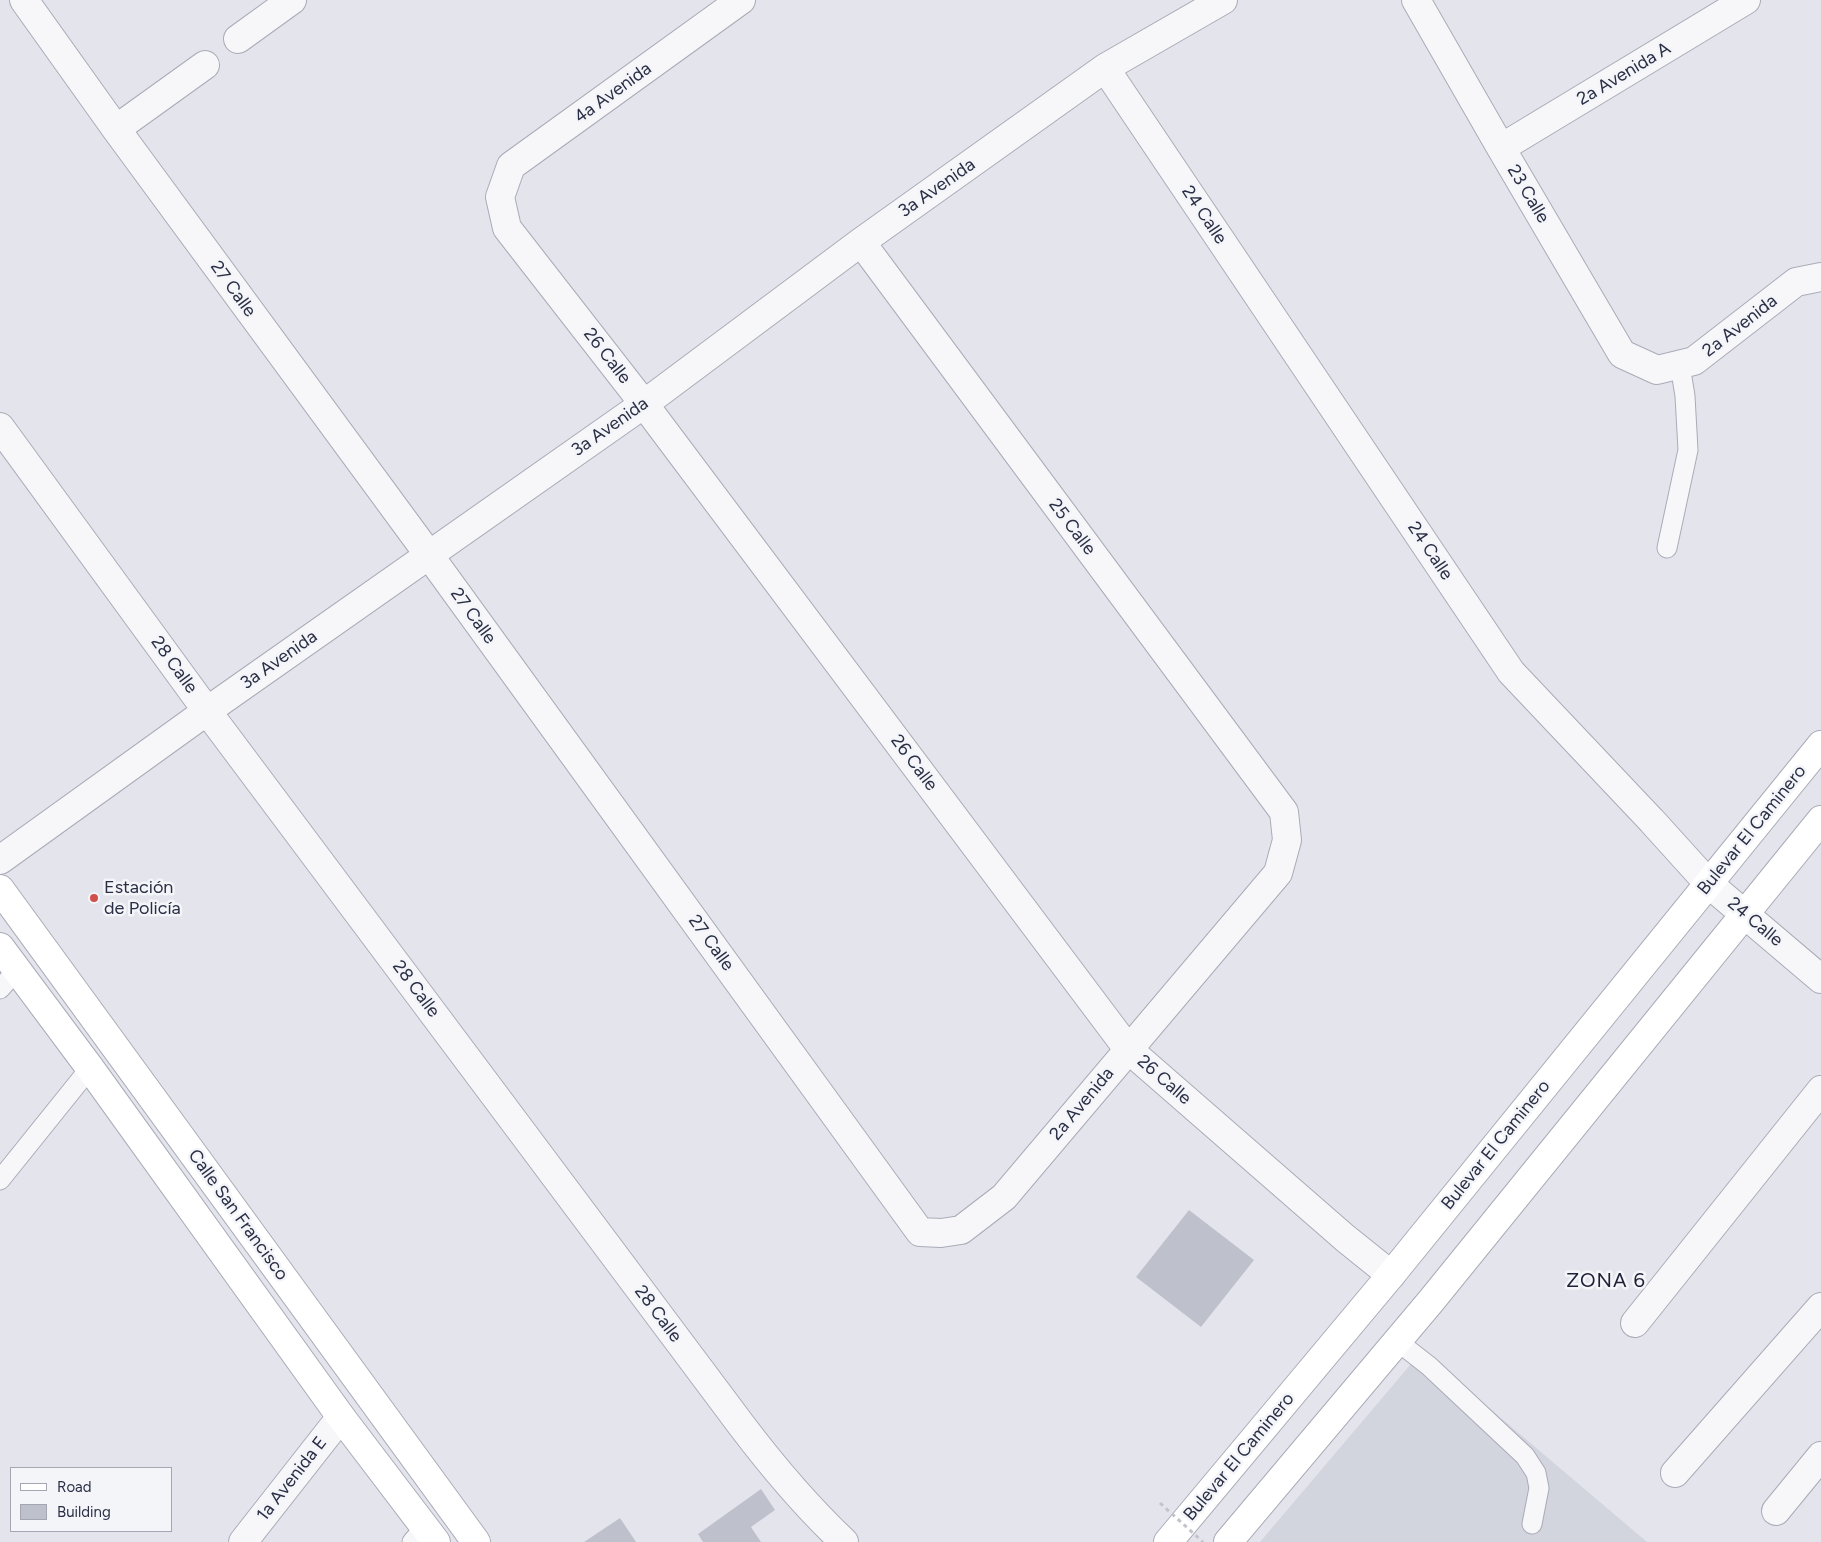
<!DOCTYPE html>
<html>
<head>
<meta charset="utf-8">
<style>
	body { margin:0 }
	#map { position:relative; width:1821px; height:1542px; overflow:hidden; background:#e4e5ec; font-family:Figtree,sans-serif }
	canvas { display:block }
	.legend { position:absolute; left:10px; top:1467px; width:162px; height:65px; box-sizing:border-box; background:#f4f5f9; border:1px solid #a4a6b1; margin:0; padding:6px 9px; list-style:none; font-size:15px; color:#2b2f45 }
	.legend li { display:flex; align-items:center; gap:10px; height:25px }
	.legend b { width:25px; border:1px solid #a4a6b1 }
</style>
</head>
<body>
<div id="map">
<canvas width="1821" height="1542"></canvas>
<ul class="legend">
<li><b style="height:6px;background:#fff"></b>Road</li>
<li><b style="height:14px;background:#bec0cc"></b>Building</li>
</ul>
</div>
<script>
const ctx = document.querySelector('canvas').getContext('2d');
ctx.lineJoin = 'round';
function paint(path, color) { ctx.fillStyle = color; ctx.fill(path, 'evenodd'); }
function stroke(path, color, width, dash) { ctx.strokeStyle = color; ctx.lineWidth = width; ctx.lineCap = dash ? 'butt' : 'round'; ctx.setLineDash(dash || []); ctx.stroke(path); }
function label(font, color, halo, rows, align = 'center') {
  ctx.font = font + ' Figtree,sans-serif'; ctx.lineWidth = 5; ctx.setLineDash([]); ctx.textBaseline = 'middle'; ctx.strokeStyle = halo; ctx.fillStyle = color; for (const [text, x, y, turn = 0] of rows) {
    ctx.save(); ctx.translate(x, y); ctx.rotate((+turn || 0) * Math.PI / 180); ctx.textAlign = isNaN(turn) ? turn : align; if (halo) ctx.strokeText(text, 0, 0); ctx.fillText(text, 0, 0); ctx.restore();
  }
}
const built = new Path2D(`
	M 1422,1351 L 1647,1542 L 1260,1542 Z`);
const building = new Path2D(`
	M 1189,1210 L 1254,1260 L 1201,1327 L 1136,1277 Z
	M 761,1489 L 775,1510 L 751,1527 L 761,1542 L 703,1542 L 698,1534 Z
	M 620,1518 L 636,1542 L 584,1542 Z`);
const lane = new Path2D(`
	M 1667,548 L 1688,450 L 1685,396 L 1680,365
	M 0,989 L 17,970
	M 0,1180 L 90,1068
	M 1397,1341 L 1429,1366 L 1525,1456 L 1536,1473 L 1539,1488 L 1532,1524
	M 412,1542 L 425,1527`);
const street = new Path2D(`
	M 24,0 L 116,129 L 429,555 L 920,1232 L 941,1233 L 961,1230 L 1004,1197 L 1278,873 L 1287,840 L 1284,812 L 861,242
	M 741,0 L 511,166 L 500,197 L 507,228 L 644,404 L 1128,1049 L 1345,1238 L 1391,1275
	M 1416,0 L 1501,148 L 1622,354 L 1657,370 L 1694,361 L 1796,282 L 1821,277
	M 238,39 L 292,0
	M 1105,68 L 1511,672 L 1652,821 L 1709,884 L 1821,979
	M 116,129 L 205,65
	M 1501,148 L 1746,0
	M 0,427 L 207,711 L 742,1426 C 773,1467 806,1506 844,1542
	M 0,860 L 207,711 L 644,404 L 861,242 L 1105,68 L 1223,0
	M 1635,1323 L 1821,1090
	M 1675,1473 L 1821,1307
	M 1776,1511 L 1821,1456
	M 243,1542 L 341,1417`);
const secondary = new Path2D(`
	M 0,889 L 476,1542
	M 0,947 L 90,1068 L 341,1417 L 436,1542
	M 1168,1542 L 1391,1275 L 1821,745
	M 1228,1542 L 1431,1301 L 1821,820`);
const pathBridge = new Path2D(`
	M 1160,1503 L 1203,1542`);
const markers = [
	[94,898,5,"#d14f49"]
];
const streetNames = [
	["2a Avenida A",1624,74,-31],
	["4a Avenida",613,93,-36],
	["3a Avenida",937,188,-35],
	["23 Calle",1528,194,59],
	["24 Calle",1204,215,56],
	["27 Calle",233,289,54],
	["2a Avenida",1740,326,-38],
	["26 Calle",607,356,52],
	["3a Avenida",610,427,-35],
	["25 Calle",1072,527,53],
	["24 Calle",1430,551,56],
	["27 Calle",473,616,54],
	["3a Avenida",279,660,-35],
	["28 Calle",174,665,54],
	["26 Calle",914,763,53],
	["Bulevar El Caminero",1752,830,-51],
	["24 Calle",1755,922,40],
	["27 Calle",711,943,54],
	["28 Calle",416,989,53],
	["26 Calle",1164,1080,41],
	["2a Avenida",1082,1104,-50],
	["Bulevar El Caminero",1496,1145,-51],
	["Calle San Francisco",238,1215,54],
	["28 Calle",658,1314,53],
	["Bulevar El Caminero",1239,1457,-50],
	["1a Avenida E",292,1479,-52]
];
const poiNames = [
	["Estación",104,888],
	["de Policía",104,909]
];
const quarterNames = [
	["ZONA 6",1606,1281]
];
paint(built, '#d2d4de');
paint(building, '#bec0cc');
stroke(lane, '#a9abb7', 21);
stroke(street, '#a9abb7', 30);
stroke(secondary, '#a9abb7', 30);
stroke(lane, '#f7f7fa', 19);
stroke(street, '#f7f7fa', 28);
stroke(secondary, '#fff', 28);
stroke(pathBridge, '#c2c3cb', 3, [4, 4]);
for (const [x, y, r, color] of markers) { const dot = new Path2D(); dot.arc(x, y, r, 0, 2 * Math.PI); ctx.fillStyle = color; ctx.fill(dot); stroke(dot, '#f4f5f9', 2); }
label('18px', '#2b2f45', '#f4f5f9', streetNames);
label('18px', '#2b2f45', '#f4f5f9', poiNames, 'left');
ctx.letterSpacing = '1px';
label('20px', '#1d2036', '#f4f5f9', quarterNames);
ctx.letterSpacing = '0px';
</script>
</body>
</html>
